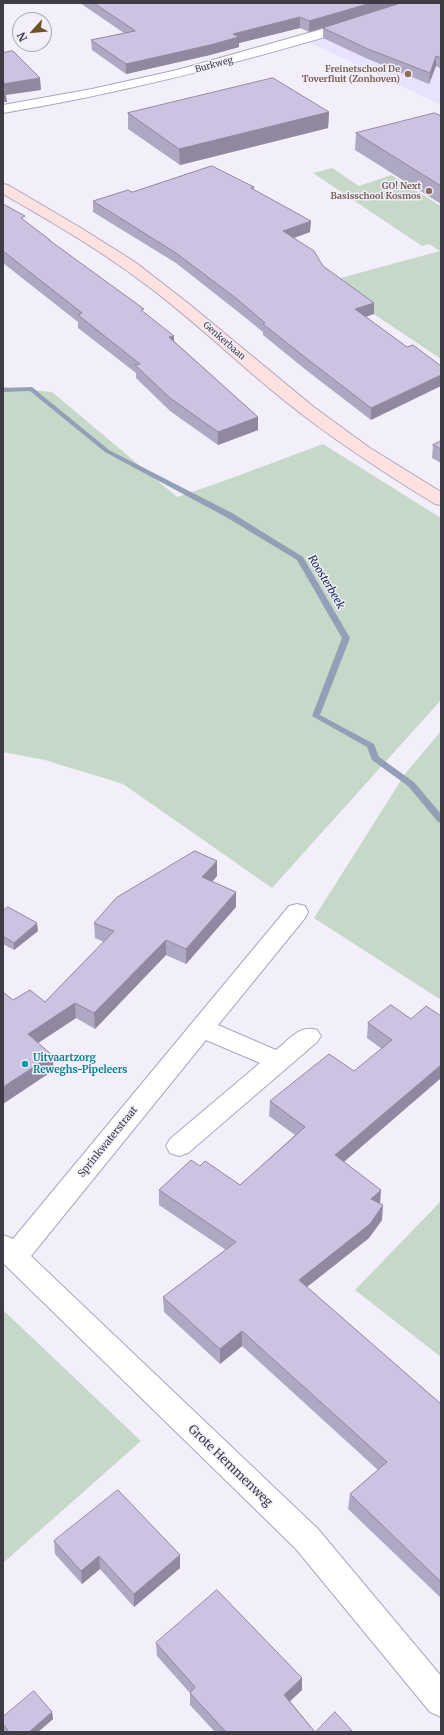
<!DOCTYPE html>
<html>
<head>
<meta charset="utf-8">
<style>
	body { margin:0 }
	#map { position:relative; width:444px; height:1735px; overflow:hidden; background:#f2effb; font-family:Merriweather,serif }
	canvas { display:block }
	.frame { position:absolute; inset:0; border:4px solid #3e3b46; pointer-events:none }
	.north { position:absolute; left:12px; top:12px; width:40px; height:40px; box-sizing:border-box; background:#f2effb; border:1px solid #aaa7b3; border-radius:50%; rotate:243deg; font-size:11px; font-weight:700; line-height:16px; text-align:center; color:#3e3b46 }
	.north::after { content:''; display:block; margin:auto; width:14px; height:18px; background:#6d5124; clip-path:polygon(50% 0,100% 100%,50% 72%,0 100%) }
</style>
</head>
<body>
<div id="map">
<canvas width="444" height="1735"></canvas>
<div class="frame"></div>
<div class="north">N</div>
</div>
<script>
const ctx = document.querySelector('canvas').getContext('2d');
ctx.lineJoin = 'round';
function paint(path, color) { ctx.fillStyle = color; ctx.fill(path, 'evenodd'); }
function stroke(path, color, width, dash) { ctx.strokeStyle = color; ctx.lineWidth = width; ctx.lineCap = dash ? 'butt' : 'round'; ctx.setLineDash(dash || []); ctx.stroke(path); }
function label(font, color, halo, rows, align = 'center') {
  ctx.font = font + ' Merriweather,serif'; ctx.lineWidth = 3; ctx.setLineDash([]); ctx.textBaseline = 'middle'; ctx.strokeStyle = halo; ctx.fillStyle = color; for (const [text, x, y, turn = 0] of rows) {
    ctx.save(); ctx.translate(x, y); ctx.rotate((+turn || 0) * Math.PI / 180); ctx.textAlign = isNaN(turn) ? turn : align; if (halo) ctx.strokeText(text, 0, 0); ctx.fillText(text, 0, 0); ctx.restore();
  }
}
const built = new Path2D(`
	M 422,10 L 441,11 L 441,105 L 309,42 Z`);
const green = new Path2D(`
	M 332,168 L 359,186 L 391,175 L 441,206 L 441,359 L 326,282 L 440,251 L 429,244 L 422,246 L 313,173 Z
	M 3,387 L 52,392 L 177,497 L 221,482 L 323,444 L 441,518 L 441,700 L 272,888 L 123,784 L 45,760 L 3,752 Z
	M 441,731 L 441,1000 L 314,918 L 405,774 Z
	M 441,1201 L 441,1357 L 355,1290 Z
	M 3,1310 L 141,1441 L 3,1563 Z`);
const stream = new Path2D(`
	M 32,387 L 109,450 L 232,513 L 303,557 L 350,638 L 320,715 L 374,744 L 379,757 L 414,782 L 441,814 L 441,823 L 438,822 L 408,786 L 372,760 L 367,747 L 312,716 L 342,638 L 297,560 L 226,517 L 105,452 L 30,391 L 3,392 L 3,388 Z`);
const street = new Path2D(`
	M 351,21 L 355,22 L 357,25 L 355,28 C 239,63 123,93 3,113 L 3,105 L 92,89 L 177,70 Z
	M 297,904 L 305,906 L 308,912 L 305,918 L 218,1025 L 276,1050 C 290,1039 300,1024 317,1030 L 321,1036 L 317,1042 L 188,1153 L 179,1156 L 170,1153 L 166,1146 L 170,1139 L 260,1063 L 206,1040 L 31,1256 L 318,1529 L 441,1676 L 441,1717 L 430,1712 L 296,1549 L 3,1263 L 3,1235 L 13,1239 L 289,906 Z`);
const secondary = new Path2D(`
	M 3,184 L 8,185 L 81,228 L 135,262 L 189,304 L 315,408 L 370,448 L 441,492 L 441,505 L 435,504 C 383,472 332,439 285,401 C 236,362 192,318 141,281 C 97,248 50,221 3,194 Z`);
const wall = new Path2D(`
	M 80,3 L 441,3 L 441,69 L 436,66 L 429,84 L 368,59 L 323,38 L 323,28 L 356,18 L 309,32 L 300,28 L 239,43 L 239,47 L 210,55 L 126,74 L 92,50 L 91,40 L 124,33 Z
	M 329,112 L 328,128 L 180,165 L 128,129 L 128,113 Z
	M 441,116 L 441,204 L 355,150 L 356,133 Z
	M 254,187 L 254,190 L 310,232 L 294,238 L 374,314 L 366,317 L 407,347 L 371,420 L 306,370 L 263,335 L 263,332 L 237,311 L 176,263 L 93,212 L 93,201 L 132,192 Z
	M 3,204 L 50,240 L 51,242 L 144,313 L 174,341 L 258,417 L 258,430 L 218,445 L 170,411 L 136,378 L 136,373 L 78,328 L 78,322 L 3,263 Z
	M 441,441 L 441,463 L 432,458 L 433,445 Z
	M 217,876 L 212,882 L 236,892 L 236,907 L 186,964 L 166,955 L 95,1029 L 76,1018 L 38,1043 L 54,1070 L 13,1000 L 45,1002 L 104,942 L 95,938 L 94,923 Z
	M 3,911 L 38,931 L 14,950 L 3,944 Z
	M 391,1005 L 441,1078 L 344,1162 L 380,1203 L 382,1220 L 369,1238 L 307,1287 L 441,1404 L 441,1598 L 348,1509 L 350,1494 L 378,1470 L 242,1346 L 220,1364 L 164,1312 L 163,1297 L 226,1250 L 159,1205 L 159,1190 L 200,1166 L 240,1185 L 295,1135 L 269,1116 L 270,1101 L 354,1071 L 382,1049 L 367,1038 L 368,1023 Z
	M 54,1541 L 180,1555 L 180,1568 L 134,1607 L 100,1569 L 82,1584 L 55,1554 Z
	M 156,1643 L 302,1678 L 302,1690 L 290,1701 L 315,1732 L 215,1732 L 190,1705 L 190,1693 L 157,1656 Z
	M 52,1712 L 53,1719 L 38,1732 L 5,1732 L 3,1729 L 3,1717 Z`);
const shadedWall = new Path2D(`
	M 371,3 L 404,3 L 309,32 L 309,21 Z
	M 300,17 L 300,28 L 239,43 L 239,47 L 210,55 L 126,74 L 126,64 L 233,34 Z
	M 436,56 L 436,66 L 429,84 L 430,73 Z
	M 40,78 L 41,90 L 6,95 L 7,102 L 3,102 L 3,84 Z
	M 329,112 L 328,128 L 180,165 L 179,149 Z
	M 311,221 L 310,232 L 282,242 L 283,231 Z
	M 374,303 L 374,314 L 354,320 L 355,309 Z
	M 174,336 L 174,348 L 169,337 Z
	M 441,375 L 441,386 L 371,420 L 371,408 Z
	M 258,417 L 258,430 L 218,445 L 218,432 Z
	M 217,861 L 217,876 L 202,892 L 202,877 Z
	M 236,892 L 236,907 L 186,964 L 186,949 Z
	M 37,923 L 38,931 L 14,950 L 14,943 Z
	M 166,940 L 166,955 L 95,1029 L 94,1013 Z
	M 75,1003 L 76,1018 L 29,1049 L 28,1034 Z
	M 52,1055 L 54,1070 L 3,1104 L 3,1087 Z
	M 441,1065 L 441,1078 L 334,1170 L 335,1155 Z
	M 381,1190 L 380,1205 L 371,1199 Z
	M 383,1205 L 382,1220 L 369,1238 L 298,1294 L 299,1280 Z
	M 242,1331 L 242,1346 L 220,1364 L 220,1349 Z
	M 180,1555 L 180,1568 L 134,1607 L 134,1594 Z
	M 99,1556 L 100,1569 L 82,1584 L 81,1571 Z
	M 302,1678 L 302,1690 L 284,1707 L 284,1695 Z
	M 52,1712 L 53,1719 L 38,1732 L 29,1732 Z`);
const building = new Path2D(`
	M 94,3 L 371,3 L 309,21 L 300,17 L 233,34 L 239,37 L 210,45 L 126,64 L 91,40 L 135,31 Z
	M 401,3 L 441,3 L 441,58 L 436,56 L 430,73 L 368,49 L 323,28 Z
	M 13,51 L 40,78 L 3,84 L 3,53 Z
	M 273,78 L 329,112 L 179,149 L 128,113 Z
	M 3,86 L 6,90 L 3,90 Z
	M 435,113 L 441,116 L 441,186 L 356,133 Z
	M 212,166 L 254,187 L 251,188 L 311,221 L 283,231 L 314,251 L 323,266 L 374,303 L 355,309 L 407,347 L 413,345 L 441,366 L 441,375 L 371,408 L 306,358 L 263,324 L 265,323 L 237,299 L 176,253 L 93,201 L 128,190 L 132,192 Z
	M 3,204 L 25,216 L 21,218 L 50,240 L 49,240 L 144,309 L 141,310 L 174,336 L 169,337 L 258,417 L 218,432 L 170,398 L 135,365 L 140,364 L 78,315 L 82,313 L 3,251 Z
	M 441,441 L 441,449 L 433,445 Z
	M 195,851 L 217,861 L 202,877 L 236,892 L 186,949 L 166,940 L 94,1013 L 75,1003 L 28,1034 L 52,1055 L 3,1087 L 3,992 L 13,1000 L 30,990 L 45,1002 L 114,931 L 94,923 L 116,898 Z
	M 8,907 L 37,923 L 14,943 L 3,936 L 3,911 Z
	M 391,1005 L 411,1019 L 426,1006 L 441,1016 L 441,1065 L 335,1155 L 381,1190 L 371,1199 L 383,1205 L 370,1224 L 299,1280 L 441,1404 L 441,1582 L 350,1494 L 387,1462 L 242,1331 L 220,1349 L 163,1297 L 236,1242 L 159,1190 L 191,1160 L 200,1166 L 205,1161 L 240,1185 L 305,1127 L 270,1101 L 329,1054 L 354,1071 L 392,1040 L 368,1023 Z
	M 118,1490 L 180,1555 L 134,1594 L 99,1556 L 81,1571 L 54,1541 Z
	M 217,1590 L 302,1678 L 284,1695 L 315,1732 L 226,1732 L 190,1693 L 195,1687 L 156,1643 Z
	M 34,1691 L 52,1712 L 29,1732 L 9,1732 L 3,1724 L 3,1717 Z
	M 335,1712 L 353,1732 L 316,1732 Z`);
const markers = [
	[408,74,4,"#8d6e63"],
	[429,191,4,"#8d6e63"],
	[25,1064,4,"#0f9aa8"]
];
const farStreetnames = [
	["Burkweg",214,65,-15],
	["Genkerbaan",224,341,41]
];
const farEducationnames = [
	["Freinetschool De",400,69],
	["Toverfluit (Zonhoven)",400,79],
	["GO! Next",421,186],
	["Basisschool Kosmos",421,196]
];
const cultureNames = [
	["Uitvaartzorg",33,1058],
	["Reweghs-Pipeleers",33,1070]
];
const streetNames = [
	["Sprinkwaterstraat",108,1142,-51]
];
const waterNames = [
	["Roosterbeek",326,582,59]
];
const nearStreetnames = [
	["Grote Hemmenweg",230,1466,44]
];
paint(built, '#e9e2fe');
paint(green, '#c6d8c7');
paint(stream, '#939fb6');
stroke(street, '#aca5bf', 2);
stroke(secondary, '#aca5bf', 2);
paint(street, '#fff');
paint(secondary, '#fee2e0');
paint(wall, '#afa8c3');
paint(shadedWall, '#8f889f');
paint(building, '#ccc3e3');
stroke(building, '#8f889f', 1);
for (const [x, y, r, color] of markers) { const dot = new Path2D(); dot.arc(x, y, r, 0, 2 * Math.PI); ctx.fillStyle = color; ctx.fill(dot); stroke(dot, '#f2effb', 1.5); }
label('9px', '#3e3b46', '#f2effb', farStreetnames);
label('bold 9px', '#785e54', '#f2effb', farEducationnames, 'right');
label('bold 10px', '#0d838f', '#f2effb', cultureNames, 'left');
label('10px', '#3e3b46', '#f2effb', streetNames);
label('italic 11px', '#132c51', '#f2effb', waterNames);
label('12px', '#3e3b46', '#f2effb', nearStreetnames);
</script>
</body>
</html>
